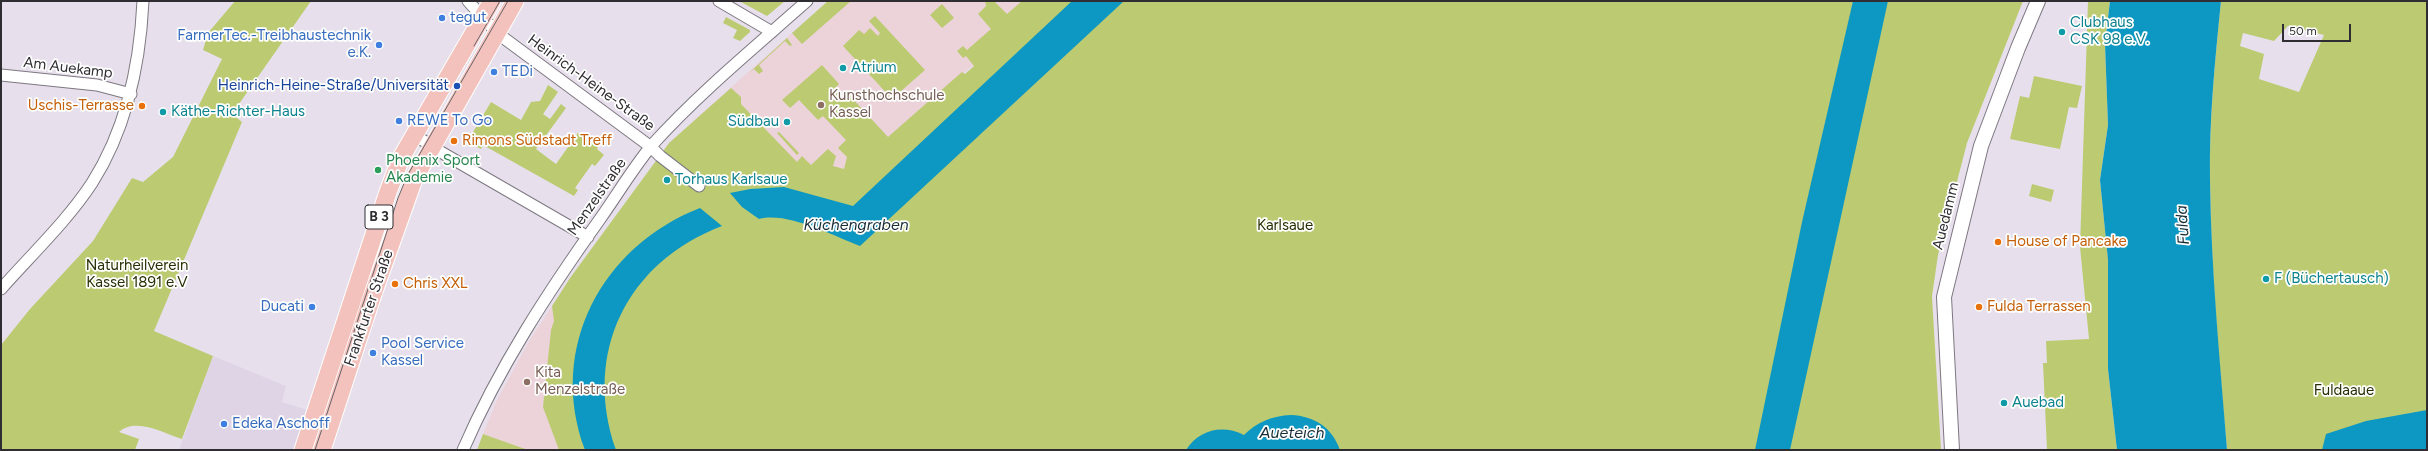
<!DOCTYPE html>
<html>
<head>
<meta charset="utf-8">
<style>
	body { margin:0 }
	#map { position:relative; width:2428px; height:451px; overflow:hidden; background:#e7e0ec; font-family:Figtree,sans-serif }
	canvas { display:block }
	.frame { position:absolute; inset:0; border:2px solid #2f2d31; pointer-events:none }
	.scale { position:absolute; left:2282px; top:24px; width:69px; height:18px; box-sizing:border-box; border:2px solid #2f2d31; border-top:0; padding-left:5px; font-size:12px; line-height:14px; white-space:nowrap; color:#2f2d31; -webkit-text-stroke:3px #fff; paint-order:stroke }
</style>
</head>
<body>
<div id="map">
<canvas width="2428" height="451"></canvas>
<div class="frame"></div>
<div class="scale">50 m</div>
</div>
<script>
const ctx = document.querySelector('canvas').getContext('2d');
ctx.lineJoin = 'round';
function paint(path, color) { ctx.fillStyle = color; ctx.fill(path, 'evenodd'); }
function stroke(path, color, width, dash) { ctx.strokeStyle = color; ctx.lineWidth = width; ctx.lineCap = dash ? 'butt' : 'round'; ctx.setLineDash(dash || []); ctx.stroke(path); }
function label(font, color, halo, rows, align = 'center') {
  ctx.font = font + ' Figtree,sans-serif'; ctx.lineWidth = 3.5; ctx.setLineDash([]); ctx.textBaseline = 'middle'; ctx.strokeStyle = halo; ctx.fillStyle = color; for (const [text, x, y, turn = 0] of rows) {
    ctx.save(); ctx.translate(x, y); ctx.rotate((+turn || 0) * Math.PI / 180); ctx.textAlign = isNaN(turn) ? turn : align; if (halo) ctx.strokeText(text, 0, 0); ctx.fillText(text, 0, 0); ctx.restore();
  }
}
const built = new Path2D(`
	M 213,356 L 286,386 L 282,402 L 307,410 L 294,450 L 179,450 Z`);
const education = new Path2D(`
	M 828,1 L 1044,1 L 847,179 L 810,170 L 692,122 Z
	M 552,306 L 555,324 L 561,450 L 528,450 L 483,434 L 497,400 L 529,341 Z`);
const green = new Path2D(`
	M 235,1 L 311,1 L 232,114 L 242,122 L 154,331 L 213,356 L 182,439 C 163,433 136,417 119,432 L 139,439 L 135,450 L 1,450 L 1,345 L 30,309 L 93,241 L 132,178 L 143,182 L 173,157 L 222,59 L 203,50 L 208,33 Z
	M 739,1 L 785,1 L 767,16 Z
	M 828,1 L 851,1 L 802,44 L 792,33 Z
	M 985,1 L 994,1 L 1007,14 L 1022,1 L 2023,1 L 1967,143 L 1938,255 L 1932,296 L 1941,450 L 559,450 L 543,407 L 551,330 L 554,321 L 552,306 L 570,278 L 669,143 L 731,88 L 741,97 L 741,104 L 797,162 L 802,156 L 811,165 L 828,149 L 836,156 L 833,166 L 844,169 L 847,157 L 838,148 L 846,140 L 823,116 L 818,120 L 799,100 L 790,108 L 782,100 L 822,65 L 839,84 L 834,89 L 844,100 L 850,96 L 888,137 L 962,72 L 965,74 L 974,66 L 966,56 L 963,58 L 957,51 L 963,46 L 967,50 L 991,29 L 978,14 L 986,6 Z
	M 2088,1 L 2110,1 L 2105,44 L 2108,125 L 2100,180 L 2108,259 L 2108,369 L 2117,450 L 2047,450 L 2043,363 L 2047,363 L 2046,341 L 2089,339 L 2080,247 Z
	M 2221,1 L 2427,1 L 2427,450 L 2227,450 C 2219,360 2211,269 2210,179 C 2209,120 2215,60 2221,1 ZM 2288,26 L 2324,35 L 2299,92 L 2259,79 L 2264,54 L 2240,46 L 2243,33 L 2274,41 Z
	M 942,4 L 954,18 L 942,28 L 930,15 Z
	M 875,16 L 925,70 L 892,99 L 843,46 L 859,30 L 864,34 L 870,28 L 878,36 L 880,33 L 869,21 Z
	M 726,17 L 750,30 L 750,32 L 740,41 L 733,38 L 737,30 L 723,23 Z
	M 787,38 L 792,45 L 790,46 L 785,41 L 759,65 L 763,71 L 759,74 L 754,69 L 749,73 Z
	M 2034,76 L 2082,86 L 2077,108 L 2069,107 L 2060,149 L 2010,139 L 2020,96 L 2029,98 Z
	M 548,85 L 558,92 L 543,114 L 550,119 L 561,104 L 566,108 L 536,149 L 556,164 L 578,133 L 598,147 L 597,149 L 604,155 L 595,166 L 592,164 L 575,188 L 578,190 L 574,196 L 483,145 L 481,149 L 467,142 L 491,102 L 521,120 L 531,102 L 540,101 Z
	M 779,132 L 799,153 L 797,155 L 777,133 Z
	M 2032,184 L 2054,190 L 2051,202 L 2029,196 Z
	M 483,434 L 528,450 L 477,450 Z`);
const water = new Path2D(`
	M 1072,1 L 1124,1 L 860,246 C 834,236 787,211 759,219 L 742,207 L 730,193 L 750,189 L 784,187 L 853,206 Z
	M 1853,1 L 1888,1 L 1790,450 L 1755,450 L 1802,222 Z
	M 2110,1 L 2221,1 C 2215,60 2209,120 2210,179 C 2211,270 2220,360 2227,450 L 2117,450 L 2108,369 L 2108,260 L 2100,180 L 2108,125 L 2105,44 Z
	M 700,208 L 722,226 C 627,262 582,353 616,450 L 585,450 C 547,348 602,246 700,208 Z
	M 2427,410 L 2427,450 L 2322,450 L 2326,434 L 2366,421 Z
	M 1291,415 C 1314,416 1332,427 1340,450 L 1186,450 C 1199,430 1222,424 1244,435 C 1257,422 1272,416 1291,415 Z`);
const minor = new Path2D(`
	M 468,1 L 497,33 L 651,147 L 660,156 L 699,186
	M 719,1 L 772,32
	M 1,75 L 97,85 L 131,94
	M 415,135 L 439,151 L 588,237
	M 1,289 C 32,254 67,221 92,183 C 127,128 140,65 143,1
	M 463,450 C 499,367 548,292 600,219 C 617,195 633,168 652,145 C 699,93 755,47 807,1`);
const tertiary = new Path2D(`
	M 1952,450 L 1944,297 L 1981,146 L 2018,48 L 2038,1`);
const primary = new Path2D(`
	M 303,450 L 388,192 L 401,158 L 492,1
	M 322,450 L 372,297 L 414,179 L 515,1`);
const tram = new Path2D(`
	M 474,46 L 500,1
	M 315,450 L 398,198 L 407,176 L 508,1`);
const markers = [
	[442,18,4,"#3f7fe0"],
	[2062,32,4,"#0f9aa8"],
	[379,45,4,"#3f7fe0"],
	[843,68,4,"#0f9aa8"],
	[494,72,4,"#3f7fe0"],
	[457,86,4,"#1a4fb4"],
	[821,105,4,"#8d6e63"],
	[142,106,4,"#e8710a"],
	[163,112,4,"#0f9aa8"],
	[399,121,4,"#3f7fe0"],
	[787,122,4,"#0f9aa8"],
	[454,141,4,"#e8710a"],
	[378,170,4,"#2e9e5b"],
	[667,180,4,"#0f9aa8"],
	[1998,242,4,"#e8710a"],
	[2266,279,4,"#0f9aa8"],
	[395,284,4,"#e8710a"],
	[312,307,4,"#3f7fe0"],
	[1979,307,4,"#e8710a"],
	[373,353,4,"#3f7fe0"],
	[527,382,4,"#8d6e63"],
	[2004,403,4,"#0f9aa8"],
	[224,424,4,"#3f7fe0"]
];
const shields = [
	[379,217,28]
];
const shieldNames = [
	["B 3",379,217]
];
const shopNames = [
	["tegut",450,18],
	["FarmerTec.-Treibhaustechnik",371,36,"right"],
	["e.K.",371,53,"right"],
	["TEDi",502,72],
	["REWE To Go",407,121],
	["Ducati",304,307,"right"],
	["Pool Service",381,344],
	["Kassel",381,361],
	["Edeka Aschoff",232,424]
];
const cultureNames = [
	["Clubhaus",2070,23],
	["CSK 98 e.V.",2070,40],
	["Atrium",851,68],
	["Käthe-Richter-Haus",171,112],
	["Südbau",779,122,"right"],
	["Torhaus Karlsaue",675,180],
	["F (Büchertausch)",2274,279],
	["Auebad",2012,403]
];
const streetNames = [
	["Am Auekamp",68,68,7],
	["Heinrich-Heine-Straße",591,83,36],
	["Menzelstraße",597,197,-55],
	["Auedamm",1946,216,-76],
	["Frankfurter Straße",369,308,-71]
];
const transitNames = [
	["Heinrich-Heine-Straße/Universität",449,86]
];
const educationNames = [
	["Kunsthochschule",829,96],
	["Kassel",829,113],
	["Kita",535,373],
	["Menzelstraße",535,390]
];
const foodNames = [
	["Uschis-Terrasse",134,106,"right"],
	["Rimons Südstadt Treff",462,141],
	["House of Pancake",2006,242],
	["Chris XXL",403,284],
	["Fulda Terrassen",1987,307]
];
const leisureNames = [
	["Phoenix Sport",386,161],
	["Akademie",386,178]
];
const parkNames = [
	["Karlsaue",1285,226],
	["Naturheilverein",137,266],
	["Kassel 1891 e.V",137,283],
	["Fuldaaue",2344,391]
];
const waterNames = [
	["Küchengraben",856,225],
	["Fulda",2183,225,-94],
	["Aueteich",1292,433]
];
paint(built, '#dfd4e6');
paint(education, '#ecd2d9');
paint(green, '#bccb72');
paint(water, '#0c98c2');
stroke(minor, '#7e7882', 13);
stroke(tertiary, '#7e7882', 16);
stroke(primary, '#fff', 19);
stroke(minor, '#fff', 11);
stroke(tertiary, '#fff', 14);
stroke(primary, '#f4c2bc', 17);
stroke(tram, '#67646a', 1);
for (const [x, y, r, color] of markers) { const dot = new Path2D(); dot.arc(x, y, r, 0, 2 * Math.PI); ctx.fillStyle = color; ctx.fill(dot); stroke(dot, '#fff', 1.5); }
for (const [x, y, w] of shields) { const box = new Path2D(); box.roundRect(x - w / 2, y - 12, w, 24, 3); ctx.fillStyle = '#fff'; ctx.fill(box); stroke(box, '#2f2d31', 1); }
label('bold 14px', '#2f2d31', null, shieldNames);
label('15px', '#366cbe', '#fff', shopNames, 'left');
label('15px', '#0d838f', '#fff', cultureNames, 'left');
label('15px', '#2f2d31', '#fff', streetNames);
label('15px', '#164399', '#fff', transitNames, 'right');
label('15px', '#785e54', '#fff', educationNames, 'left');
label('15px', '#c56008', '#fff', foodNames, 'left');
label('15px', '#27864d', '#fff', leisureNames, 'left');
label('15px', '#282e05', '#fff', parkNames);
label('italic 16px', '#192d36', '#fff', waterNames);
</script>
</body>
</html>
